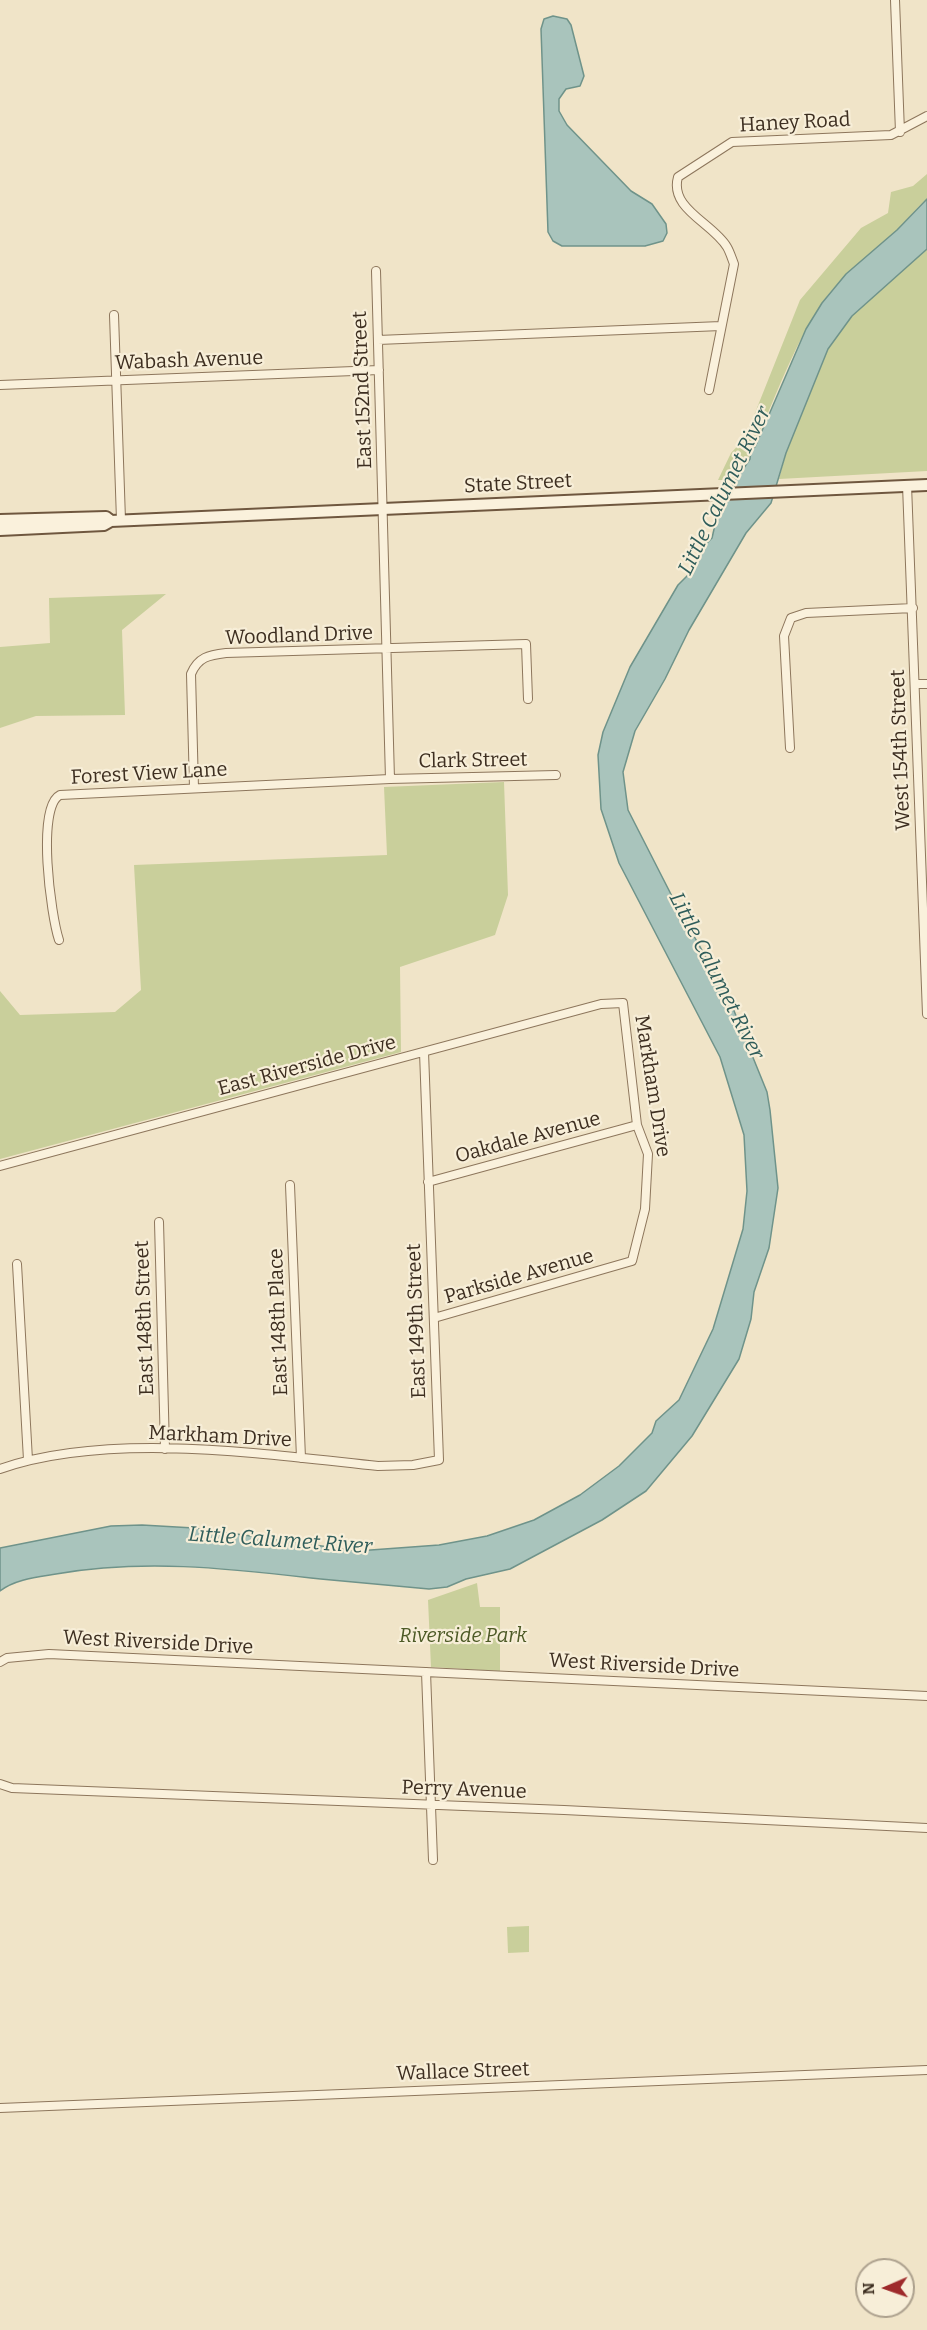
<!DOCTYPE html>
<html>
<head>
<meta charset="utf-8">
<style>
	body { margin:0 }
	#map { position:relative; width:927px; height:2330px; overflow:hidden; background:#f0e4c8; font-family:Bitter,serif }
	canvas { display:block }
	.north { position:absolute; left:855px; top:2258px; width:60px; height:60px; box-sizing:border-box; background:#f7eed8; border:2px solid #ada18e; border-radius:50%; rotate:268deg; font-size:16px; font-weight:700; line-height:24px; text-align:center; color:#3d2e20 }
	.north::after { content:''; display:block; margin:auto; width:21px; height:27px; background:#9e2a2b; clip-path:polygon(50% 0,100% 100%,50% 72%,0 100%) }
</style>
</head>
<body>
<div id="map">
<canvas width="927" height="2330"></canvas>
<div class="north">N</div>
</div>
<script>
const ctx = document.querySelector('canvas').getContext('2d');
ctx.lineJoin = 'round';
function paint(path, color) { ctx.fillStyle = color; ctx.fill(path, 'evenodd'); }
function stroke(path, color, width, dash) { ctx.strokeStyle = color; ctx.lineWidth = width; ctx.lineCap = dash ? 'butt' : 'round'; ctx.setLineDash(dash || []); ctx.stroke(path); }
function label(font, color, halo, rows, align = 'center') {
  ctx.font = font + ' Bitter,serif'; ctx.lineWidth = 4.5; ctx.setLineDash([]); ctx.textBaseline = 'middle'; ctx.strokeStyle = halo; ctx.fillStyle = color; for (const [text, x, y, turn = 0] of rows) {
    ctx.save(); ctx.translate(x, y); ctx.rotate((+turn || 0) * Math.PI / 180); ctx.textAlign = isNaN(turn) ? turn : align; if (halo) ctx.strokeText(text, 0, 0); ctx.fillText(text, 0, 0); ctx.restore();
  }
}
const green = new Path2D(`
	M 927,174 L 927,199 C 915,209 906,221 895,232 C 869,256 840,276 820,306 C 785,360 767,424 737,480 L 718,480 L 731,453 L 745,438 L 800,300 L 861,228 L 888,213 L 891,192 L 913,186 Z
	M 927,249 L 927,471 L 779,479 L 786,453 L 828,349 L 839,331 L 852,316 Z
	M 166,594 L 122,630 L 125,715 L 36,716 L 0,728 L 0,647 L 50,643 L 49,598 Z
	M 504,782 L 508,895 L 495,935 L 400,967 L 401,1052 L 0,1159 L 0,991 L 20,1015 L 115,1012 L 141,990 L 134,865 L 387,855 L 384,787 Z
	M 477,1583 L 480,1607 L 500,1607 L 500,1671 L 431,1667 L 428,1600 Z
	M 529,1926 L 529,1952 L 508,1953 L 507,1927 Z`);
const water = new Path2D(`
	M 553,16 L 567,19 L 571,25 L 584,76 L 580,86 L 566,89 L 559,99 L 559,111 L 567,125 L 631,191 L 652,204 L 666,224 L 667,233 L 663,241 L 645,246 L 562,246 L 553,241 L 548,232 L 541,29 L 544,19 Z
	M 927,199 L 927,249 L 852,316 L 828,349 L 786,453 L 771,503 L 746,533 L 689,630 L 665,679 L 635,731 L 623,772 L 628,810 L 678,908 L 728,996 L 767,1092 L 770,1110 L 778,1188 L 769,1248 L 754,1292 L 751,1319 L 739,1359 L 692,1436 L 646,1491 L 602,1520 L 510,1569 L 466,1579 L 447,1587 L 429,1589 C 389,1585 350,1582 311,1578 C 225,1568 142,1559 56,1574 C 38,1577 15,1579 0,1591 L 0,1548 L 111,1526 L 142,1525 L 194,1528 L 357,1551 L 439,1545 L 487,1536 L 534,1520 L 580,1495 L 619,1466 L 652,1433 L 656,1421 L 679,1400 L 713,1329 L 743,1229 L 747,1191 L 744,1135 L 720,1057 L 619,863 L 601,809 L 598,755 L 603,732 L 630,667 L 678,585 L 692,571 L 704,546 L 712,538 L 720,503 L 750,459 L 751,450 L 755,447 L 806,329 L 822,303 L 846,274 L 897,230 Z`);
const minor = new Path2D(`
	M 895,0 L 900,132
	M 376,271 L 390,779
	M 114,315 L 121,520
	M 378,340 L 721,326
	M 0,385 L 379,370
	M 709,390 L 734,264 C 732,259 730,252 727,247 C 713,223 669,209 678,177 L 732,142 L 891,135 L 927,116
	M 907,485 L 927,1014
	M 915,684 L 927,684
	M 790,748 L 784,636 L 791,618 L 806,613 L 913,608
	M 194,788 L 191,674 C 198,657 209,655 226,653 L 526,644 L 528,699
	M 59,940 C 51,916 36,807 60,795 L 390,779 L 556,775
	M 0,1166 L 601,1004 L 623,1003 L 637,1125 L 648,1154 L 645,1209 L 632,1261 L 434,1318
	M 428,1182 L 637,1125
	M 290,1185 L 301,1458
	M 159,1222 L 165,1449
	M 17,1264 L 28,1460
	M 0,1469 C 109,1431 264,1454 378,1466 L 413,1465 L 439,1460 L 424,1052
	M 0,1662 L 7,1658 L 49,1654 L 927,1696
	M 426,1672 L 433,1860
	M 0,1784 L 12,1788 L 564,1810 L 927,1828
	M 0,2108 L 927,2070`);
const secondary = new Path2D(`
	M 0,520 L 106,517 L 111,521 L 927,485
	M 0,530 L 104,525 L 111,521`);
const streetNames = [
	["Haney Road",795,123,-3],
	["Wabash Avenue",189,361,-2],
	["East 152nd Street",363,390,-92],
	["State Street",518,484,-3],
	["Woodland Drive",299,636,-2],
	["West 154th Street",901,750,-92],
	["Clark Street",473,761,-1],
	["Forest View Lane",149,774,-3],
	["East Riverside Drive",307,1066,-15],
	["Markham Drive",652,1086,81],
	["Oakdale Avenue",528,1138,-15],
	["Parkside Avenue",519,1277,-16],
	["East 148th Street",145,1318,-92],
	["East 149th Street",417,1321,-92],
	["East 148th Place",279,1322,-92],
	["Markham Drive",220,1437,3],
	["West Riverside Drive",158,1643,3],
	["West Riverside Drive",644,1666,3],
	["Perry Avenue",464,1790,2],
	["Wallace Street",463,2072,-2]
];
const parkNames = [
	["Riverside Park",463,1636]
];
const waterNames = [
	["Little Calumet River",725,491,-64],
	["Little Calumet River",716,976,63],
	["Little Calumet River",280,1541,4]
];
paint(green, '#c9cf9b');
paint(water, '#a9c4bc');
stroke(water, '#6f938a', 1.5);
stroke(minor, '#8d765c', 10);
stroke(secondary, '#6f573f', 14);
stroke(minor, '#faf1dc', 8);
stroke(secondary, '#faf1dc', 10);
label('20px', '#3d2e20', '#f7eed8', streetNames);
label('italic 20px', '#4d5a26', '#f7eed8', parkNames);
label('italic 21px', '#2f5d5a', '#f7eed8', waterNames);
</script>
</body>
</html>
